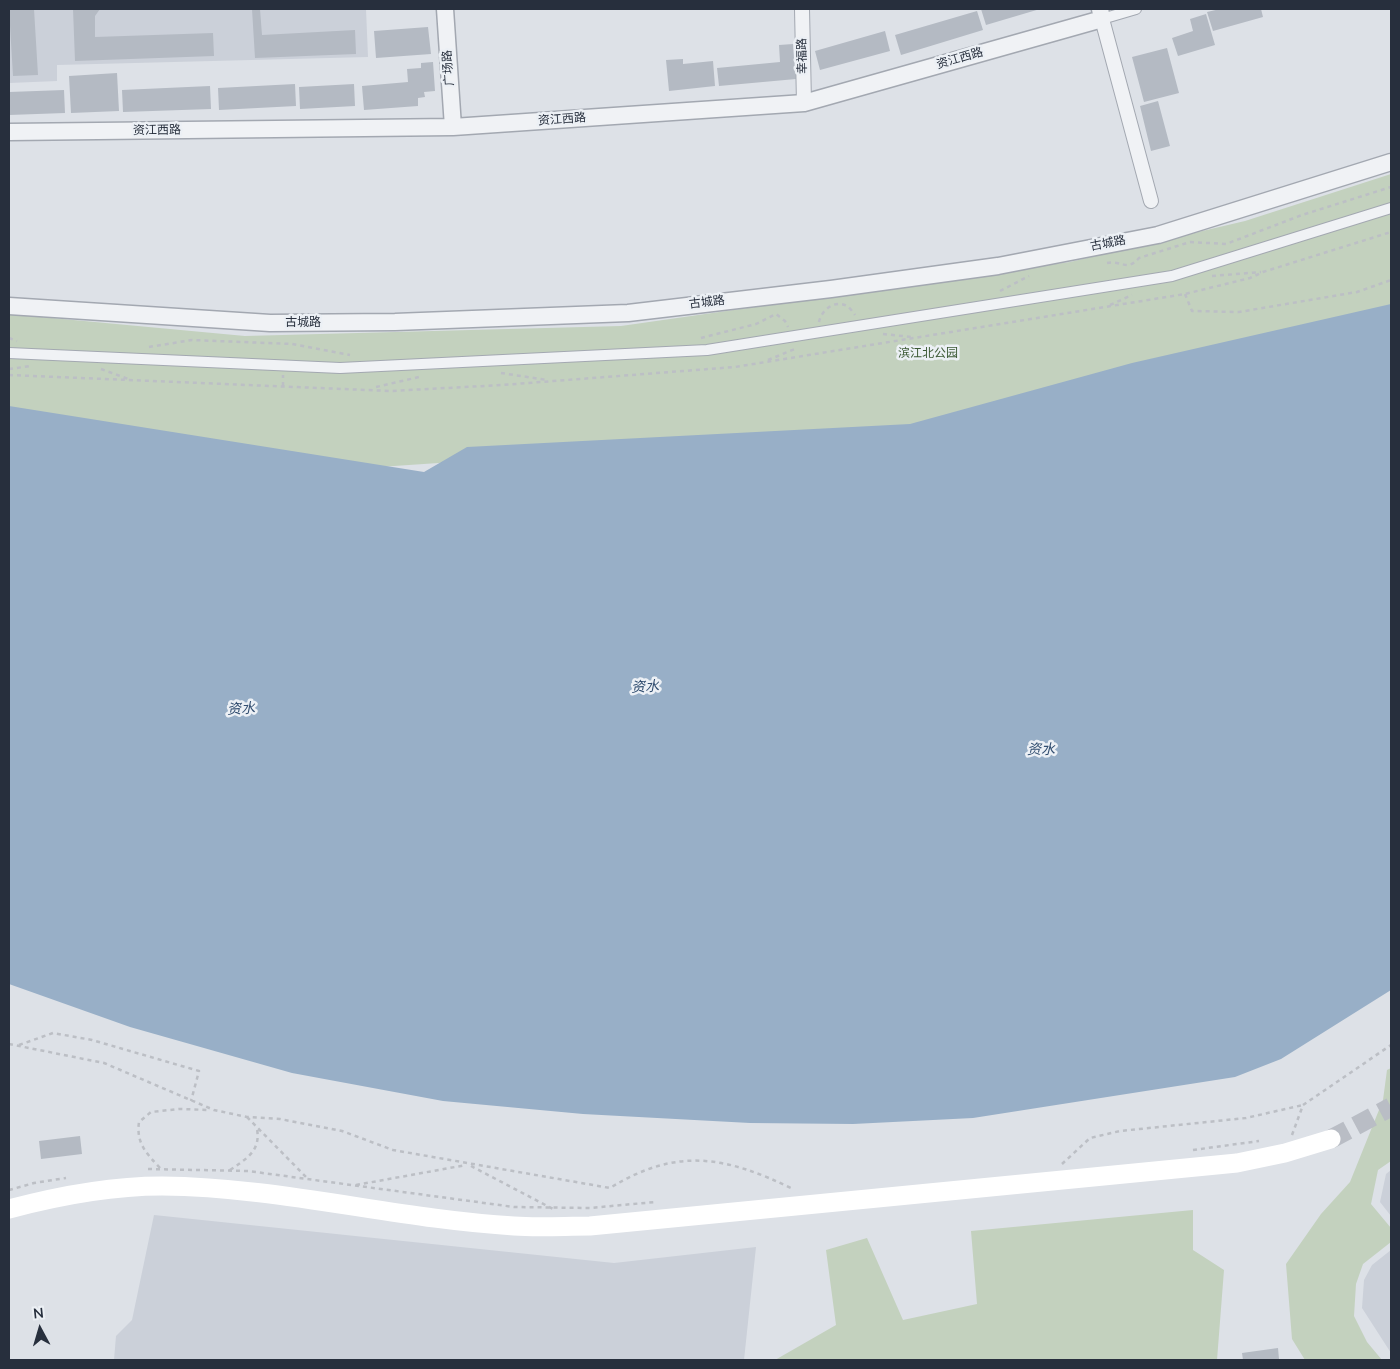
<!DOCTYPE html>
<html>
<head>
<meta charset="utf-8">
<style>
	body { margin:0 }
	#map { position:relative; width:1400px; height:1369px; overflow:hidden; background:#dde1e7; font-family:"Nunito Sans",sans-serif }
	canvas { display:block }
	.frame { position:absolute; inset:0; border:10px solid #272f3d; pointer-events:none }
	.north { position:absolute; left:15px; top:1304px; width:50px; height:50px; -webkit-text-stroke:4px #ecf0f5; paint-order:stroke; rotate:354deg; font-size:14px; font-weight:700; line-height:20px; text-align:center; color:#272f3d }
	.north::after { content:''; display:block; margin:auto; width:18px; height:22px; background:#272f3d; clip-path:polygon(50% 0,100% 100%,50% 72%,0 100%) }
</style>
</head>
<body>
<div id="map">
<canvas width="1400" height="1369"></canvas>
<div class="frame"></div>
<div class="north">N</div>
</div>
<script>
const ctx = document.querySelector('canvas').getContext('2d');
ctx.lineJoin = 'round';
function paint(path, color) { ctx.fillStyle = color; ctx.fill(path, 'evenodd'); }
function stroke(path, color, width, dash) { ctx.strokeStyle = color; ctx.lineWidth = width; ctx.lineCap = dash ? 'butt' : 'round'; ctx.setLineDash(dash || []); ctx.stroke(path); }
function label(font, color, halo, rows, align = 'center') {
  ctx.font = font + ' "Nunito Sans","Noto Sans SC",sans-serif'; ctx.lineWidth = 5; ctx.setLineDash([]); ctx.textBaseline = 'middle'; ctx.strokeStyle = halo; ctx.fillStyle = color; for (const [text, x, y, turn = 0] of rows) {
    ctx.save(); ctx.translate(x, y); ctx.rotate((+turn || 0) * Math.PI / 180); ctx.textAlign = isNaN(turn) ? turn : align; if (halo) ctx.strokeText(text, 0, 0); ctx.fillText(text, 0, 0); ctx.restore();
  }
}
const built = new Path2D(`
	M 9,9 L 366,9 L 368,57 L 57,65 L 57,81 L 9,83 Z
	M 1391,1170 L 1391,1216 L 1380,1202 L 1386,1174 Z
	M 154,1215 L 614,1263 L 756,1247 L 744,1360 L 114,1360 L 116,1336 L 132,1320 Z
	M 1391,1250 L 1391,1353 L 1362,1308 L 1364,1280 L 1372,1265 Z`);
const green = new Path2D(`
	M 1391,174 L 1391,316 L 942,424 L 483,460 L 305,472 L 9,415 L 9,314 L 245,336 L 621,326 L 1070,262 L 1245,221 Z
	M 1391,1068 L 1391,1161 L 1378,1170 L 1371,1204 L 1391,1228 L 1391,1242 L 1363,1264 L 1356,1284 L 1354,1316 L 1367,1342 L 1382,1360 L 1305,1360 L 1292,1339 L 1286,1264 L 1321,1214 L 1350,1182 L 1383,1100 L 1387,1070 Z
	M 1193,1210 L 1193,1250 L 1224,1270 L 1217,1360 L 775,1360 L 836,1325 L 826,1250 L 867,1238 L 903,1320 L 977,1304 L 971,1231 Z`);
const water = new Path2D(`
	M 1391,304 L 1391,990 L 1281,1059 L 1235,1077 L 973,1118 L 853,1124 L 750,1123 L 583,1114 L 443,1101 L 292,1073 L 130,1027 L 9,984 L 9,406 L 424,472 L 467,447 L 910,424 L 1132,363 Z`);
const building = new Path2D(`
	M 9,9 L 34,9 L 38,75 L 13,76 Z
	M 73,9 L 100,9 L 95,16 L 95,37 L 213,33 L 214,56 L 75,61 Z
	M 252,9 L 260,9 L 262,35 L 355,30 L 356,54 L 255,58 Z
	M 981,9 L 1040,9 L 986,25 Z
	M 1220,9 L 1261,9 L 1263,17 L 1213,31 L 1207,12 Z
	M 977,11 L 983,30 L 901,55 L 895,35 Z
	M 1206,14 L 1215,45 L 1178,56 L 1172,38 L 1193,31 L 1190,19 Z
	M 428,27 L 431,54 L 376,58 L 374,31 Z
	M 885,31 L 890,51 L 820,70 L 815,51 Z
	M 793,44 L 796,79 L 719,86 L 717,68 L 780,62 L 779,45 Z
	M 1167,48 L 1179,93 L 1144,102 L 1132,57 Z
	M 683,59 L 683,64 L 713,61 L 715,86 L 669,91 L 666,60 Z
	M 433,62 L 435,91 L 424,92 L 425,97 L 418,98 L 418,106 L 364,110 L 362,86 L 408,82 L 407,69 L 421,68 L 421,63 Z
	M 117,73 L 119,111 L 71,113 L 69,76 Z
	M 295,84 L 296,106 L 219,110 L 218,88 Z
	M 354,84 L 355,106 L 300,109 L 299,87 Z
	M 210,86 L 211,109 L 123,112 L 122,90 Z
	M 64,90 L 65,113 L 9,115 L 9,92 Z
	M 1158,101 L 1170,146 L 1151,151 L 1140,106 Z
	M 80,1136 L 82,1154 L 41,1159 L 39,1141 Z
	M 1278,1348 L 1279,1359 L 1243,1360 L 1242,1353 Z`);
const secondaryTunnel = new Path2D(`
	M 1331,1139 L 1391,1107`);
const path = new Path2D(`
	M 1107,263 C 1122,260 1127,272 1139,258 L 1190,242 L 1226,244 L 1302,215 L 1391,187
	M 1212,276 L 1261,272
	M 1000,291 L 1029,276
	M 1185,294 L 1192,311 L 1239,312 L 1357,292 L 1391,280
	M 1110,305 L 1132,295
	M 819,322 C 821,311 834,299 847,306 C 850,308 853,312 855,315
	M 883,334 L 912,337
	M 9,338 L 17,341
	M 701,338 L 756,324 L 776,314 L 785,321 L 788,327
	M 149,347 L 192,340 L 292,344 L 350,355
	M 768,360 L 795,349
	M 9,369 L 31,366
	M 101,369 L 131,380
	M 501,373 L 547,380
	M 9,375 L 391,391 L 502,385 L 735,367 L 1185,294 L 1250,278 L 1263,272 L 1391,232
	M 283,386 L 283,375
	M 376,387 L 419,377
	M 9,1044 L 104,1063 L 214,1110 L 247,1117 L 280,1119 L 342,1131 L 393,1150 L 610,1188 C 677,1147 725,1156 793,1189
	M 19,1045 L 53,1033 L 92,1040 L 199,1071 L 191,1101
	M 247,1117 L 308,1179
	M 1292,1135 L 1303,1105 L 1391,1045
	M 1193,1150 L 1259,1141
	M 1062,1164 L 1090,1138 L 1120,1131 L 1246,1118 L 1303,1105
	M 471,1166 L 553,1209
	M 160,1168 C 146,1153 136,1143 139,1122 L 151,1112 L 179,1109 L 210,1110
	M 148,1169 L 248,1171 L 514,1207 L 590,1208 L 655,1202
	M 230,1170 C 246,1159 261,1151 257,1129
	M 356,1185 L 466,1165
	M 9,1190 L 34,1183 L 66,1178`);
const pedestrian = new Path2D(`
	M 1102,19 L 1136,9
	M 9,353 L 340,368 L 707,350 L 1172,276 L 1391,208`);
const minor = new Path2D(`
	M 802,9 L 804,103
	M 1102,19 L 1151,201`);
const tertiary = new Path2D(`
	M 445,9 L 453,127
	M 9,132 L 453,127 L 804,103 L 1102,19 L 1100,9
	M 9,306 L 270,323 L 395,322 L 628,313 L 831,289 L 998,266 L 1158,235 L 1391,162`);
const secondary = new Path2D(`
	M 9,1209 C 58,1196 110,1186 162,1186 C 280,1187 396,1219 514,1226 C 539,1228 565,1226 590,1226 L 1237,1163 L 1285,1153 L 1331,1139`);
const streetNames = [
	["幸福路",803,56,-91],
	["资江西路",960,59,-16],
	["广场路",449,68,-94],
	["资江西路",562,120,-4],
	["资江西路",157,131,-1],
	["古城路",1108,244,-11],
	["古城路",707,303,-7],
	["古城路",303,323]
];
const parkNames = [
	["滨江北公园",928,354]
];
const waterNames = [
	["资水",645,688,-3],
	["资水",241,710,-3],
	["资水",1041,751]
];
paint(built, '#cbd0d9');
paint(green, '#c3d1be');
paint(water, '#98afc7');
paint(building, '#b4bac3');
stroke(secondaryTunnel, '#b9bdc5', 19, [19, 9]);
stroke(pedestrian, '#a3a8b1', 12);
stroke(minor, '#a3a8b1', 16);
stroke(tertiary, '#a3a8b1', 19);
stroke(path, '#bcbfc5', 2.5, [4, 4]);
stroke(pedestrian, '#f0f2f5', 10);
stroke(minor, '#f0f2f5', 14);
stroke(tertiary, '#f0f2f5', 16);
stroke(secondary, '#fff', 19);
label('12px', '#272f3d', '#ecf0f5', streetNames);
label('12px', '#3b5934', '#ecf0f5', parkNames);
label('italic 14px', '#324e70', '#ecf0f5', waterNames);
</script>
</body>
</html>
